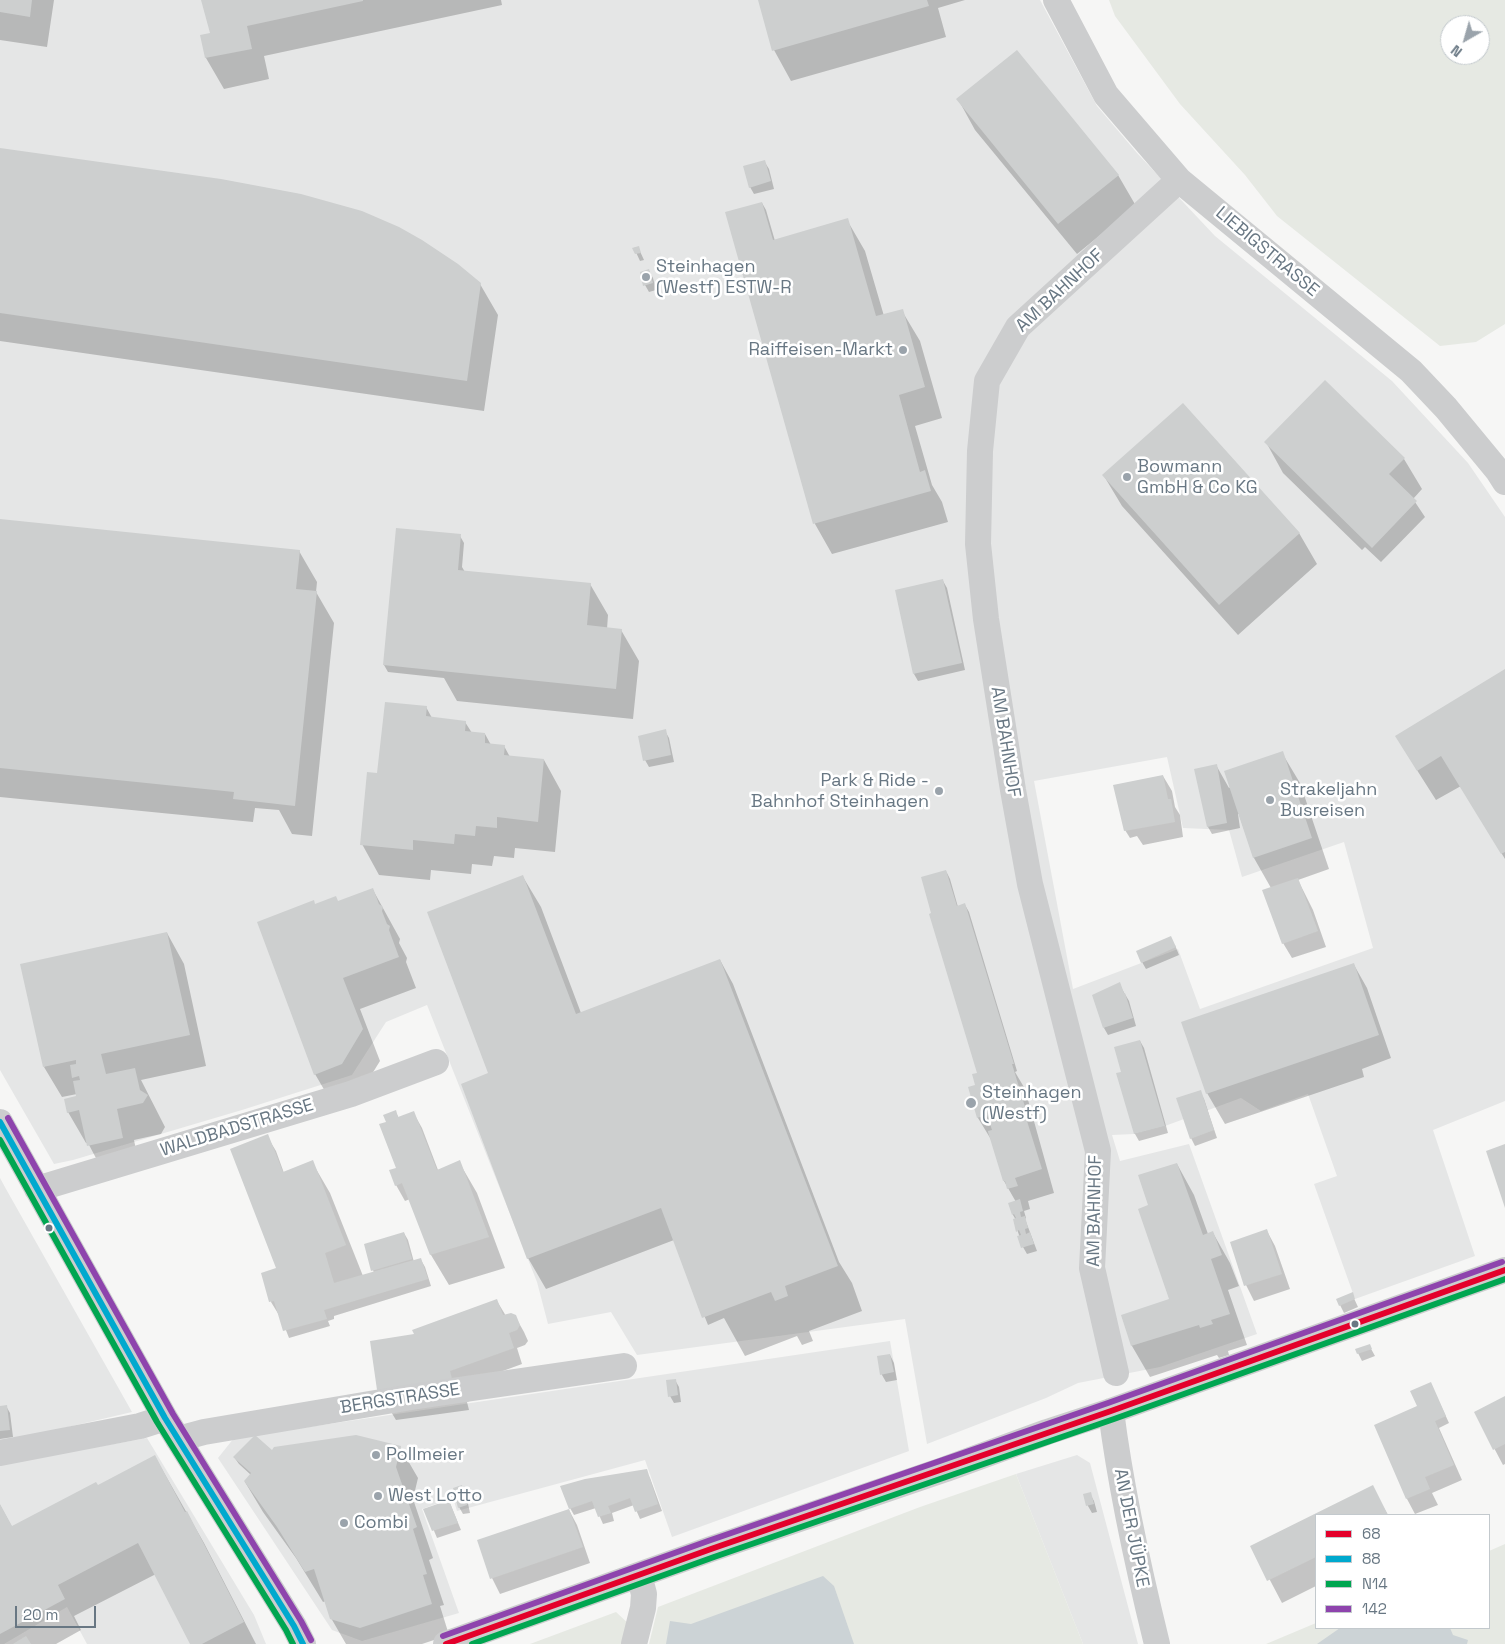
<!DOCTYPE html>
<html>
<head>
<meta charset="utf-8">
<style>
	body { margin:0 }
	#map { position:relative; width:1505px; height:1644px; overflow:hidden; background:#f6f6f5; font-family:"Space Grotesk",sans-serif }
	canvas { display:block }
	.legend { position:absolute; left:1315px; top:1514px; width:175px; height:115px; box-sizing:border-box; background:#fff; border:1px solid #c3c9cd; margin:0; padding:6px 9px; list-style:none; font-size:15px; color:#687783 }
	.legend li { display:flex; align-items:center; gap:10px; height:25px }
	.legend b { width:25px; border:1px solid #c3c9cd }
	.north { position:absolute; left:1440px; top:15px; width:50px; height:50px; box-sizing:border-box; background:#fff; border:1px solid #c3c9cd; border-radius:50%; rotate:218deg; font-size:14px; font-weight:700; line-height:20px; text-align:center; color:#687783 }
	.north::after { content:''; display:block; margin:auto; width:18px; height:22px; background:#9aa3ab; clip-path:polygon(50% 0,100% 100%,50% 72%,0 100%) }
	.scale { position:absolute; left:15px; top:1606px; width:81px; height:22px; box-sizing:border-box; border:2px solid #687783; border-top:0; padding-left:6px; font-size:15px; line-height:18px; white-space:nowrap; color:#687783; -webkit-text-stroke:4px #fff; paint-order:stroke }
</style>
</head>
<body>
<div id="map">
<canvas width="1505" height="1644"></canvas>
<ul class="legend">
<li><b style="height:6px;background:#e4002b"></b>68</li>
<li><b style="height:6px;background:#00a9ce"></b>88</li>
<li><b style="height:6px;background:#00a651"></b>N14</li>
<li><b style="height:6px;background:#8e44ad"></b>142</li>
</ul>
<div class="north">N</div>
<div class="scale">20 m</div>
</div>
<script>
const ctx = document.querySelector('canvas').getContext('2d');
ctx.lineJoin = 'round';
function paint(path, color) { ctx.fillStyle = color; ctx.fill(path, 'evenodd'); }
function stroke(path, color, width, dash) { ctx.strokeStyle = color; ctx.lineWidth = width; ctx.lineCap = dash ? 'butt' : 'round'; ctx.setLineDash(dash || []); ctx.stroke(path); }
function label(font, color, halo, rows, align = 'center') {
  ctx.font = font + ' "Space Grotesk",sans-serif'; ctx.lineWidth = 5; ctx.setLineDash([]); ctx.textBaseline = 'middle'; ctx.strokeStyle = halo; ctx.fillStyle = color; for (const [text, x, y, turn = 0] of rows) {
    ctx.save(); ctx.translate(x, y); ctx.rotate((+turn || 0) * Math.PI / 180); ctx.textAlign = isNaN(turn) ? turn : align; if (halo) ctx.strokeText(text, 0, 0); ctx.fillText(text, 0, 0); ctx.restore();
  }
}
const built = new Path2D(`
	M 0,0 L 1040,0 L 1097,106 L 1137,153 L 1215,236 L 1392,381 L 1468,463 L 1505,517 L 1505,1101 L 1433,1130 L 1475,1256 L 1355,1299 L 1314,1184 L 1337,1176 L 1308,1094 L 1261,1111 L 1241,1098 L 1165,1126 L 1134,1134 L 1112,1135 L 1120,1161 L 1189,1144 L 1257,1334 L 1160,1367 L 1078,1383 L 1046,1398 L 927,1444 L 905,1319 L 637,1355 L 611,1312 L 548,1324 L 537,1282 L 427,1005 L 386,1022 L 352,1075 L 242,1110 L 73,1160 L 54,1164 L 0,1070 ZM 1167,757 L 1183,828 L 1229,830 L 1242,877 L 1344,842 L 1373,948 L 1200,1009 L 1178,949 L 1073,989 L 1034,781 Z
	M 0,1178 L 6,1189 L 132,1412 L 0,1443 Z
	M 890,1341 L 909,1451 L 672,1537 L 645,1460 L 457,1511 L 453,1498 L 422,1509 L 459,1613 L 362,1641 L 332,1630 L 218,1458 L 234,1438 Z
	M 147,1438 L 254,1615 L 266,1644 L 87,1644 L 67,1607 L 4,1644 L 0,1644 L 0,1464 Z
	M 1077,1455 L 1090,1463 L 1138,1644 L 1083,1644 L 1016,1474 Z`);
const green = new Path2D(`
	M 1109,0 L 1505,0 L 1505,324 L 1476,342 L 1440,346 L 1277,216 L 1245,175 L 1180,104 L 1115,16 ZM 1450,25 L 1480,25 L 1480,55 L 1450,55 Z
	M 1016,1474 L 1083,1644 L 649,1644 L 658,1607 L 920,1507 Z
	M 1505,1544 L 1505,1644 L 1266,1644 L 1316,1623 L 1316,1628 L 1489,1628 L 1489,1551 Z
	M 616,1612 L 630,1625 L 625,1644 L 530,1644 Z`);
const water = new Path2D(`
	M 823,1576 L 834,1586 L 854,1644 L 666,1644 L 670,1621 L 691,1624 Z
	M 1340,1628 L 1450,1628 L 1453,1635 L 1468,1640 L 1467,1644 L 1317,1644 Z`);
const shadow = new Path2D(`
	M 0,0 L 54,0 L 47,47 L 0,40 Z
	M 203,0 L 501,0 L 502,5 L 264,56 L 269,79 L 224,89 L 206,58 L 201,36 L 211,34 Z
	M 759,0 L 965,0 L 938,8 L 946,37 L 791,81 L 774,50 Z
	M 958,99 L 1118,175 L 1136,206 L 1077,254 L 975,130 Z
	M 0,149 L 480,284 L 498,315 L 484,411 L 0,341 Z
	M 764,161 L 769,169 L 774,189 L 754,194 L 750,187 Z
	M 762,203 L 766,210 L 775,241 L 847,220 L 865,251 L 884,316 L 902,311 L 920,341 L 942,418 L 915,426 L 932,485 L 942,502 L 948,522 L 832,554 L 815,524 L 737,250 Z
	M 638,247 L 644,260 L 640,261 L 634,248 Z
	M 649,271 L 653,278 L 656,290 L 649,292 L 645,285 Z
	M 1266,442 L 1404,459 L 1422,489 L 1413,499 L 1425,517 L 1381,562 L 1365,547 L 1362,550 L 1283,473 Z
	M 1104,476 L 1299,533 L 1317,564 L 1238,635 L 1122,506 Z
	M 0,521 L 299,551 L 317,582 L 316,592 L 334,623 L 312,836 L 292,834 L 279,810 L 255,808 L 253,822 L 0,797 Z
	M 460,536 L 464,543 L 462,567 L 465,572 L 590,584 L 608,615 L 607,629 L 621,630 L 639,661 L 633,719 L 457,701 L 444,678 L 388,672 L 384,665 Z
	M 943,581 L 947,588 L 965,670 L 918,681 L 914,674 Z
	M 1505,671 L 1505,859 L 1461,786 L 1436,800 L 1415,767 Z
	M 426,707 L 432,718 L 465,722 L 472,733 L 485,734 L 491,745 L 504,746 L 510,757 L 544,760 L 561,791 L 555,852 L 515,848 L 514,858 L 494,856 L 492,866 L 472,864 L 471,874 L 431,870 L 430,880 L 379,875 L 362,844 L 379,775 Z
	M 665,731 L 669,738 L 674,762 L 649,767 L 645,760 Z
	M 1282,753 L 1300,783 L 1329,869 L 1298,880 L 1313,910 L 1326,947 L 1292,958 L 1283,943 L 1271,888 L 1254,858 L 1239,814 L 1238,814 L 1240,828 L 1212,834 L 1208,827 L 1216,765 L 1229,788 Z
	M 1163,776 L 1172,791 L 1175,807 L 1180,815 L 1183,837 L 1143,845 L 1137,836 L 1130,838 L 1125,830 Z
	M 946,871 L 950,879 L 958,907 L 965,905 L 969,912 L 1017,1071 L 1015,1072 L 1025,1089 L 1054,1193 L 1028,1201 L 1030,1209 L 1024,1211 L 1026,1218 L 1025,1219 L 1037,1251 L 1027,1254 L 1023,1247 L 1014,1220 L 1016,1220 L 1013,1215 L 1016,1202 L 1004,1181 L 992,1141 L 978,1118 L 976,1086 L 979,1075 Z
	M 523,877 L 541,907 L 581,1013 L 720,960 L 733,984 L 839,1262 L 852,1283 L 862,1311 L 809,1331 L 813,1341 L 802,1345 L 797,1336 L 745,1356 L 724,1318 L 708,1325 L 674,1240 L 546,1289 L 528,1258 L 490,1074 Z
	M 373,890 L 400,939 L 399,943 L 407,958 L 406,962 L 416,988 L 360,1009 L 380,1061 L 359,1095 L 333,1105 L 315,1074 L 315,905 L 338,902 Z
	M 167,933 L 184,964 L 206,1066 L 141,1080 L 165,1127 L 161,1134 L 134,1140 L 140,1169 L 106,1177 L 88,1143 L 86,1143 L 68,1112 L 78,1097 L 77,1094 L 62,1097 L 44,1067 Z
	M 1175,945 L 1179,955 L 1146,969 L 1142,962 Z
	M 1354,965 L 1367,988 L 1391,1058 L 1362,1069 L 1364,1077 L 1225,1124 L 1207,1093 Z
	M 1119,984 L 1129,1001 L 1136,1026 L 1108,1035 L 1104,1028 Z
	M 1140,1041 L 1144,1048 L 1168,1133 L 1139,1141 L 1135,1134 L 1118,1074 L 1123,1073 Z
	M 1200,1092 L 1204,1099 L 1217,1138 L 1195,1146 L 1191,1138 Z
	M 395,1111 L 399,1118 L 413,1112 L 422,1128 L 438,1170 L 459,1162 L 477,1193 L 505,1268 L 449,1285 L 431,1255 L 410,1199 L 405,1201 L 396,1185 L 397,1168 L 388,1122 Z
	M 267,1136 L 276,1151 L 284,1173 L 312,1162 L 330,1193 L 363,1276 L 374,1273 L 373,1270 L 404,1233 L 408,1240 L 414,1262 L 421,1260 L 425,1267 L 431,1286 L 334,1316 L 334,1319 L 328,1321 L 330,1326 L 289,1338 L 282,1320 L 271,1302 L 277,1269 Z
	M 1177,1164 L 1194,1195 L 1208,1234 L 1213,1233 L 1230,1263 L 1239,1286 L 1228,1290 L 1247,1345 L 1228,1351 L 1229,1355 L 1219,1358 L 1217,1355 L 1150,1377 L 1132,1346 L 1122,1316 L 1171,1300 L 1150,1206 Z
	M 1267,1231 L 1275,1246 L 1290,1289 L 1254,1301 L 1246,1285 Z
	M 1352,1294 L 1358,1307 L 1344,1313 L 1340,1305 Z
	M 497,1301 L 506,1316 L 515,1316 L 524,1332 L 528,1341 L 525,1345 L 517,1348 L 522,1364 L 481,1379 L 487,1395 L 467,1402 L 469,1410 L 396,1420 L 378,1390 L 416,1335 Z
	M 1369,1345 L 1375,1356 L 1362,1361 L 1358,1353 Z
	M 890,1355 L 894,1363 L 897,1380 L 886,1382 L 882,1375 L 878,1357 Z
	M 675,1380 L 679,1387 L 681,1402 L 674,1403 L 670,1396 Z
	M 1431,1384 L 1449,1423 L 1439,1428 L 1462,1480 L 1432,1493 L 1438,1505 L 1415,1514 L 1407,1499 L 1416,1408 Z
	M 1505,1398 L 1505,1464 L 1503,1465 L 1475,1412 Z
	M 6,1406 L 10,1413 L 13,1437 L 0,1439 L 0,1407 Z
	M 400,1447 L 418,1478 L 413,1499 L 433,1558 L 429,1560 L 444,1605 L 440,1606 L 449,1635 L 422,1644 L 346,1644 L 331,1618 L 326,1601 L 323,1602 L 296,1558 L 263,1512 L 245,1482 L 251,1475 L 239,1464 L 234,1457 L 272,1452 Z
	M 155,1457 L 204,1543 L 256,1644 L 191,1644 L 156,1574 L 74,1616 L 81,1630 L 56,1644 L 0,1644 L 0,1505 L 12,1527 L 98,1486 Z
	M 646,1471 L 650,1478 L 662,1511 L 640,1519 L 634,1505 L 612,1513 L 614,1521 L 603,1524 L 596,1508 L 574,1515 L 570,1508 Z
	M 462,1487 L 466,1494 L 470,1513 L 463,1514 L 459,1507 Z
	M 1372,1487 L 1388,1515 L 1316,1515 L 1316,1586 L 1282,1603 L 1252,1546 Z
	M 1090,1494 L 1094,1501 L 1097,1512 L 1092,1513 L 1088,1506 L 1085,1495 Z
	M 449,1501 L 461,1530 L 437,1538 L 425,1509 Z
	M 569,1510 L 577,1525 L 590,1563 L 500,1594 L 492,1578 Z`);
const building = new Path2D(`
	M 0,0 L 32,0 L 30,17 L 0,12 Z
	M 201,0 L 363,0 L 363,1 L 247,26 L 252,49 L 205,58 L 200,35 L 210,33 Z
	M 758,0 L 927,0 L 929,6 L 772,51 Z
	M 1017,50 L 1119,175 L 1058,224 L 956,99 Z
	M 0,148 L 221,179 L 301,194 L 362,211 L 399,227 L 422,240 L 458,264 L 481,283 L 467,381 L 0,313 Z
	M 765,160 L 771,181 L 749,188 L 743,166 Z
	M 762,202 L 773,240 L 848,218 L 876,316 L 903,309 L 925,387 L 899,395 L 920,472 L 925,470 L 931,491 L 813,524 L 725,212 Z
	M 639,246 L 641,253 L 635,254 L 632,248 Z
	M 649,269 L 653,283 L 643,286 L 640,272 Z
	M 1325,380 L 1405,458 L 1389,474 L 1417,501 L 1372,548 L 1264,442 Z
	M 1183,403 L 1300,533 L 1219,605 L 1102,475 Z
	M 0,519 L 300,550 L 296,589 L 317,591 L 295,806 L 233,799 L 234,792 L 0,768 Z
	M 396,528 L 461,534 L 458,570 L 591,583 L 587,625 L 622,629 L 616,689 L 383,665 Z
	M 943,579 L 962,663 L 913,674 L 895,590 Z
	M 1505,669 L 1505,852 L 1501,854 L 1441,756 L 1417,771 L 1395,736 Z
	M 385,702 L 427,706 L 426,716 L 466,721 L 465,731 L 485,733 L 485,743 L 505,745 L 504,755 L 544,759 L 538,822 L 497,817 L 497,828 L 476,826 L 475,836 L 455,834 L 454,844 L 413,840 L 413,850 L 360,845 L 367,772 L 377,773 Z
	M 666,729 L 671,755 L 643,761 L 638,736 Z
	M 1283,751 L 1312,838 L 1253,858 L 1224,771 Z
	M 1217,764 L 1227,823 L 1207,827 L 1194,769 Z
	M 1163,775 L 1168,799 L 1171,799 L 1175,822 L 1124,831 L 1113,785 Z
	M 946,870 L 957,906 L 965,903 L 1014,1064 L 1012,1064 L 1029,1120 L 1027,1121 L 1042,1169 L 1015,1178 L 1018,1186 L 1007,1189 L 1005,1181 L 1003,1181 L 988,1132 L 988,1131 L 992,1130 L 987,1115 L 977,1118 L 968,1087 L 975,1085 L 972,1074 L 977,1073 L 929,914 L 931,913 L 921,877 Z
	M 523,875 L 576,1014 L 720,959 L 838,1266 L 785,1286 L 788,1296 L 775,1301 L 771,1292 L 702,1318 L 661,1208 L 527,1259 L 461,1084 L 488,1073 L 427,912 Z
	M 1298,878 L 1318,931 L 1282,944 L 1262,890 Z
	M 373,888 L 379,904 L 383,907 L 382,911 L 387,924 L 390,926 L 389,930 L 399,957 L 343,978 L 363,1029 L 342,1064 L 314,1075 L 257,922 L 314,900 L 315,904 L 336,896 L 338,901 Z
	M 167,932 L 190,1035 L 101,1054 L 106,1074 L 135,1068 L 140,1090 L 148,1095 L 143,1103 L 117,1109 L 123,1138 L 87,1146 L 79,1110 L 67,1113 L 64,1099 L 76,1096 L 73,1081 L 80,1080 L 79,1076 L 72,1078 L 70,1065 L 76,1064 L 76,1060 L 43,1067 L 20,964 Z
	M 1171,936 L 1176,947 L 1141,963 L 1136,951 Z
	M 1354,963 L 1379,1035 L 1206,1094 L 1181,1022 Z
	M 1120,982 L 1124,993 L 1125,993 L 1133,1018 L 1103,1028 L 1092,995 Z
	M 1140,1040 L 1165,1126 L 1134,1134 L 1116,1073 L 1121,1072 L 1114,1047 Z
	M 1201,1090 L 1214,1130 L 1190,1139 L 1176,1098 Z
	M 396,1110 L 398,1117 L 414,1111 L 437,1170 L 460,1160 L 489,1237 L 430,1255 L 402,1183 L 395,1186 L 389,1170 L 396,1168 L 379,1124 L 386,1122 L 383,1115 Z
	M 268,1134 L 283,1172 L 313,1160 L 346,1245 L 325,1253 L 334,1283 L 421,1258 L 428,1279 L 324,1310 L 327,1319 L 283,1331 L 274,1301 L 269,1302 L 261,1273 L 276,1268 L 230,1149 Z
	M 1505,1144 L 1505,1208 L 1486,1151 Z
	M 1177,1163 L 1203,1235 L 1213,1231 L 1222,1255 L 1211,1259 L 1230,1314 L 1211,1320 L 1213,1324 L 1200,1328 L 1199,1325 L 1131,1346 L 1121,1315 L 1169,1299 L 1138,1209 L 1148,1205 L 1138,1175 Z
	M 1020,1199 L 1023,1211 L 1020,1212 L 1021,1217 L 1025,1216 L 1028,1228 L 1025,1229 L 1026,1234 L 1030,1232 L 1034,1244 L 1021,1248 L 1017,1236 L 1021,1235 L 1019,1230 L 1016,1232 L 1013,1219 L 1016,1218 L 1014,1214 L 1012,1215 L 1008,1203 Z
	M 1267,1229 L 1282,1274 L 1244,1286 L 1230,1242 Z
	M 404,1232 L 412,1259 L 371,1271 L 364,1244 Z
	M 1353,1292 L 1355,1299 L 1339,1306 L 1336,1299 Z
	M 497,1299 L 503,1315 L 511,1313 L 516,1315 L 520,1325 L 517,1330 L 509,1333 L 514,1348 L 450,1371 L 452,1379 L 377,1390 L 370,1341 L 414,1334 L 412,1330 Z
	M 1370,1344 L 1372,1349 L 1357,1354 L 1355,1349 Z
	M 890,1354 L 894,1372 L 880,1375 L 877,1356 Z
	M 676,1379 L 678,1395 L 668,1397 L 666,1380 Z
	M 1431,1382 L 1446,1416 L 1435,1421 L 1454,1465 L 1425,1477 L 1430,1489 L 1406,1499 L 1374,1425 L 1417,1406 L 1410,1391 Z
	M 1505,1396 L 1505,1444 L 1493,1450 L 1474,1412 Z
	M 7,1405 L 10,1430 L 0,1431 L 0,1406 Z
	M 255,1435 L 272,1450 L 274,1447 L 356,1435 L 401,1446 L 396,1467 L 417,1527 L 413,1529 L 427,1574 L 423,1575 L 432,1604 L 360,1628 L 330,1619 L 314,1569 L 305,1572 L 277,1527 L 244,1481 L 251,1473 L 233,1457 Z
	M 155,1455 L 185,1512 L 187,1511 L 244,1622 L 202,1644 L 190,1644 L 138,1543 L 58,1585 L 65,1599 L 0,1634 L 0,1504 L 12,1526 L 96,1482 L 98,1485 Z
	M 647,1469 L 658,1504 L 635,1512 L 630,1498 L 608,1506 L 611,1513 L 598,1517 L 592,1501 L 569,1509 L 583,1547 L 490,1579 L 477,1540 L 569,1509 L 560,1486 L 585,1479 Z
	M 462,1485 L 467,1505 L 458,1508 L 453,1488 Z
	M 1373,1485 L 1388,1515 L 1316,1515 L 1316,1557 L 1267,1581 L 1250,1546 Z
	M 1091,1492 L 1094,1504 L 1086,1506 L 1083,1494 Z
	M 449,1500 L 458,1523 L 432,1531 L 423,1509 Z
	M 26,1636 L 31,1644 L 13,1644 Z`);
const minor = new Path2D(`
	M 1056,0 L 1106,95 L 1179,180 L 1411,371 L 1446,408 L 1498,471 L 1505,482
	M 0,1122 L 165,1418 L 294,1626 L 303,1644
	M 37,1189 L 351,1094 L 436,1062
	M 1116,1373 L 1092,1268 L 1098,1151 L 1030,884 L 1013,790 L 986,619 L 978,544 L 980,451 L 987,381 L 1018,327 L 1179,180
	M 1111,1411 C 1121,1490 1138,1567 1157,1644
	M 178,1439 L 204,1432 L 411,1397 L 624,1366
	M 0,1453 L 140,1426 L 165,1418
	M 446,1644 L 711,1549 L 946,1469 L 1047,1432 L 1111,1411 L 1505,1270
	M 634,1644 L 643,1608 L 644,1594 L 639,1575`);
const bus1 = new Path2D(`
	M 446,1644 L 711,1549 L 1111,1411 L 1505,1270`);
const bus2 = new Path2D(`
	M 0,1122 L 165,1418 L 294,1626 L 303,1644`);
const bus3 = new Path2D(`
	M 0,1140 L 157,1422 L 286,1630 L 293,1644
	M 472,1644 L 714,1557 L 1114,1419 L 1505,1279`);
const bus4 = new Path2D(`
	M 8,1118 L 173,1414 L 301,1621 L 311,1640
	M 443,1636 L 708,1541 L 1108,1403 L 1502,1262`);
const markers = [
	[646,277,5,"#9aa3ab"],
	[903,350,5,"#9aa3ab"],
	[1127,477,5,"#9aa3ab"],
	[939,791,5,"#9aa3ab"],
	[1270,800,5,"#9aa3ab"],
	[971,1103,6,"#9aa3ab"],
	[49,1228,4.5,"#687783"],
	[1355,1324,4.5,"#687783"],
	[376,1455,5,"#9aa3ab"],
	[378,1496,5,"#9aa3ab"],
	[344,1523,5,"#9aa3ab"]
];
const streetNames = [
	["LIEBIGSTRASSE",1267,252,40],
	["AM BAHNHOF",1060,291,-43],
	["AM BAHNHOF",1005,742,81],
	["WALDBADSTRASSE",237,1128,-17],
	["AM BAHNHOF",1095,1211,-89],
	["BERGSTRASSE",400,1399,-9],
	["AN DER JÜPKE",1131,1528,79]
];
const poiNames = [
	["Steinhagen",656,267],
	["(Westf) ESTW-R",656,288],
	["Raiffeisen-Markt",893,350,"right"],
	["Bowmann",1137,467],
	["GmbH & Co KG",1137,488],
	["Park & Ride -",929,781,"right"],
	["Bahnhof Steinhagen",929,802,"right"],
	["Strakeljahn",1280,790],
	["Busreisen",1280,811],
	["Steinhagen",982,1093],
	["(Westf)",982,1114],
	["Pollmeier",386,1455],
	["West Lotto",388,1496],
	["Combi",354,1523]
];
paint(built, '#e5e6e6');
paint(green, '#e6e9e3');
paint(water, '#ccd3d6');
paint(shadow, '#0003');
paint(building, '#cdcfcf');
stroke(minor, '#cccdce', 26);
stroke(bus1, '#e4002b', 6);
stroke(bus2, '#00a9ce', 6);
stroke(bus3, '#00a651', 6);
stroke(bus4, '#8e44ad', 6);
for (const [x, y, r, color] of markers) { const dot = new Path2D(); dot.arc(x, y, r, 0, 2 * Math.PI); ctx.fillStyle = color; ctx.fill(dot); stroke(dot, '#fff', 2); }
label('18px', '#687783', '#fff', streetNames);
label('18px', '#687783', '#fff', poiNames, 'left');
</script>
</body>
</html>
